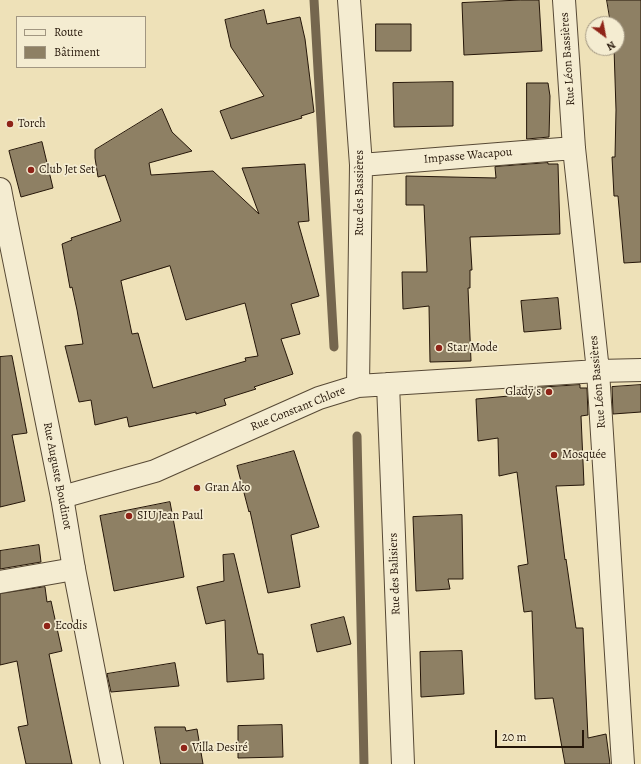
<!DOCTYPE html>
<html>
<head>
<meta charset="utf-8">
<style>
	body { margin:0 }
	#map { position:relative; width:641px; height:764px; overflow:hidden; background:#eee1b8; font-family:Alegreya,serif }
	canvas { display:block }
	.legend { position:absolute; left:16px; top:16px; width:130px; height:52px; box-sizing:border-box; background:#f4ecd1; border:1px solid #a19681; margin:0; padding:5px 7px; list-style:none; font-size:12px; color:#251609 }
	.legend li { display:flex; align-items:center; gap:8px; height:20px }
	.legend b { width:20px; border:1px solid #a19681 }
	.north { position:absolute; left:585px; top:16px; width:40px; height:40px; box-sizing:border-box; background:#f4ecd1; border:1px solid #a19681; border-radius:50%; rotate:148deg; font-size:11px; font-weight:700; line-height:16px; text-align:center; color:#251609 }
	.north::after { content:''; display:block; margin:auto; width:14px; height:18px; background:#8f2418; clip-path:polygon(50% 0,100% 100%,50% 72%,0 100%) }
	.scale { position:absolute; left:495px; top:730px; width:89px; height:18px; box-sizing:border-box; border:2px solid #251609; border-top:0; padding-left:5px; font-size:12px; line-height:14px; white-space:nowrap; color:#251609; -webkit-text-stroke:3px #f4ecd1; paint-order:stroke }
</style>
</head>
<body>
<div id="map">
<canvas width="641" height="764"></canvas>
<ul class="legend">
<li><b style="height:5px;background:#f4ecd1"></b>Route</li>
<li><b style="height:11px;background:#8e8064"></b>Bâtiment</li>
</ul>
<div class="north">N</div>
<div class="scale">20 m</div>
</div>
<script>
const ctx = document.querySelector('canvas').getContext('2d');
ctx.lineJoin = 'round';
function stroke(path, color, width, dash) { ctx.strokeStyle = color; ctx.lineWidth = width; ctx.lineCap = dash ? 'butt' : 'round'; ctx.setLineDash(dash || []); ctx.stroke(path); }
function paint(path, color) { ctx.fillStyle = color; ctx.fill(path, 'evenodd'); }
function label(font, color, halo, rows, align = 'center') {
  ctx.font = font + ' Alegreya,serif'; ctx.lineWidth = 3.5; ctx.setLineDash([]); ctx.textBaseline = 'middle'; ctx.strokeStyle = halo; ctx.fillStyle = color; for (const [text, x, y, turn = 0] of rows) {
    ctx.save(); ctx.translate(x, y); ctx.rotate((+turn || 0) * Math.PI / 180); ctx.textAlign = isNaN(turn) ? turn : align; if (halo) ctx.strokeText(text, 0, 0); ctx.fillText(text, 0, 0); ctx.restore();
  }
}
const stream = new Path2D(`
	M 314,0 L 334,347
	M 357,436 L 364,764`);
const building = new Path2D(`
	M 521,0 L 539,0 L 542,51 L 464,55 L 462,3 Z
	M 607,0 L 641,0 L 641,262 L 624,263 L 618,196 L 614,196 L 612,157 L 615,157 L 616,110 L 614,48 L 617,48 L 617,24 L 611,24 Z
	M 264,10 L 267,24 L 300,17 L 305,39 L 314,112 L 301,116 L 302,118 L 231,139 L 220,111 L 264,96 L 231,47 L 225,20 Z
	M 376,24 L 411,24 L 411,51 L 376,51 Z
	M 453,82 L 453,126 L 394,127 L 393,83 Z
	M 527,83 L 548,83 L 550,96 L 549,137 L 527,139 Z
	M 162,109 L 172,132 L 192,151 L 149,163 L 151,175 L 213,171 L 259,214 L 242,168 L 305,164 L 309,221 L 298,222 L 319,296 L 291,304 L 300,334 L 281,339 L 293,374 L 254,387 L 256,389 L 224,399 L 226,405 L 196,414 L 196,412 L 129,427 L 127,417 L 95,425 L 91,400 L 79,402 L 65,346 L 83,344 L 77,310 L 72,287 L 70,288 L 62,244 L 72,240 L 71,238 L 121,221 L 105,175 L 98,177 L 95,158 L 95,150 ZM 170,266 L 186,320 L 245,303 L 258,356 L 245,358 L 246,361 L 153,388 L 138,333 L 132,334 L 121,281 Z
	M 42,142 L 53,188 L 21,197 L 9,151 Z
	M 548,163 L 548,164 L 558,164 L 560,234 L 470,237 L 472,270 L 470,270 L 470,288 L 468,288 L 471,361 L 430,362 L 429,306 L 403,309 L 402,272 L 427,272 L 424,205 L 406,205 L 406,176 L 496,178 L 495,167 Z
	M 558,298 L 561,329 L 524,332 L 521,301 Z
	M 12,356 L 27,433 L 12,435 L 25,501 L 0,507 L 0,357 Z
	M 580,385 L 580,388 L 587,388 L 588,415 L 581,416 L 584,485 L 556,486 L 565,560 L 566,559 L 576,628 L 583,628 L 588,738 L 606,734 L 610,764 L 565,764 L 553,698 L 535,699 L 532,611 L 524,612 L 518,566 L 528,564 L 517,472 L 499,476 L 498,438 L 478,441 L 476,399 L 520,395 L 519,389 Z
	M 641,385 L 641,412 L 613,414 L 612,387 Z
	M 294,451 L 319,527 L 291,535 L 300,587 L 268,593 L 250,511 L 249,512 L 237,466 Z
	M 170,502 L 184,577 L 114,591 L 100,516 Z
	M 462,515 L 463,579 L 448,579 L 450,589 L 416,591 L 413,517 Z
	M 39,545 L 41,562 L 0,569 L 0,551 Z
	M 234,554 L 258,654 L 263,654 L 264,679 L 227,682 L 225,620 L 206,624 L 197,587 L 224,581 L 223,555 Z
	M 45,587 L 47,602 L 51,601 L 62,651 L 49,654 L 72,764 L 26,764 L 18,727 L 28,725 L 17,661 L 0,665 L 0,594 Z
	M 344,617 L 351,644 L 317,652 L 311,625 Z
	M 462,651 L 464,694 L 421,697 L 420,652 Z
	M 175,663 L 179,686 L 111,692 L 107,674 Z
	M 282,725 L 283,757 L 238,758 L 238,726 Z
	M 155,727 L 185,727 L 186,731 L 197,729 L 203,764 L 161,764 Z`);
const minor = new Path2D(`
	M 349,0 L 361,165 L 358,386
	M 564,0 L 574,148 L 598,371 L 623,764
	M 361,165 L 574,148
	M 0,189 L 3,205
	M 388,384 L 403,764
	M 62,497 L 155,471 L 319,398 L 358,386 L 598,371 L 641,370
	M 0,582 L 74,569`);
const tertiary = new Path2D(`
	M 0,205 L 3,205 L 62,497 L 74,569 L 112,764`);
const markers = [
	[10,124,4,"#8f2418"],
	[31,170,4,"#8f2418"],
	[439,348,4,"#8f2418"],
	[549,392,4,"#8f2418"],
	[554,455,4,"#8f2418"],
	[197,488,4,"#8f2418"],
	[129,516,4,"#8f2418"],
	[47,626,4,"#8f2418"],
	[184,748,4,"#8f2418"]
];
const streetNames = [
	["Rue Léon Bassières",568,59,-94],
	["Impasse Wacapou",468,156,-5],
	["Rue des Bassières",360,193,-90],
	["Rue Léon Bassières",598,382,-95],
	["Rue Constant Chlore",298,409,-22],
	["Rue Auguste Boudinot",57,476,79],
	["Rue des Balisiers",395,574,-92]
];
const poiNames = [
	["Torch",18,124],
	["Club Jet Set",39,170],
	["Star Mode",447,348],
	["Glady's",541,392,"right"],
	["Mosquée",562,455],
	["Gran Ako",205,488],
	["SIU Jean Paul",137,516],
	["Ecodis",55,626],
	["Villa Desiré",192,748]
];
stroke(stream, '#75664e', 9);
paint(building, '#8e8064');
stroke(building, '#251609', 1);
stroke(minor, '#574935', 24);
stroke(tertiary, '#574935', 24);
stroke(minor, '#f4ecd1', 22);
stroke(tertiary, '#f4ecd1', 22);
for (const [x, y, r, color] of markers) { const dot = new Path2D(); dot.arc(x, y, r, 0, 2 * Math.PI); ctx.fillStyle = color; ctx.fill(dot); stroke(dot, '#f4ecd1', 1.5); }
label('12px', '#251609', '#f4ecd1', streetNames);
label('12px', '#251609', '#f4ecd1', poiNames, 'left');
</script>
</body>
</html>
